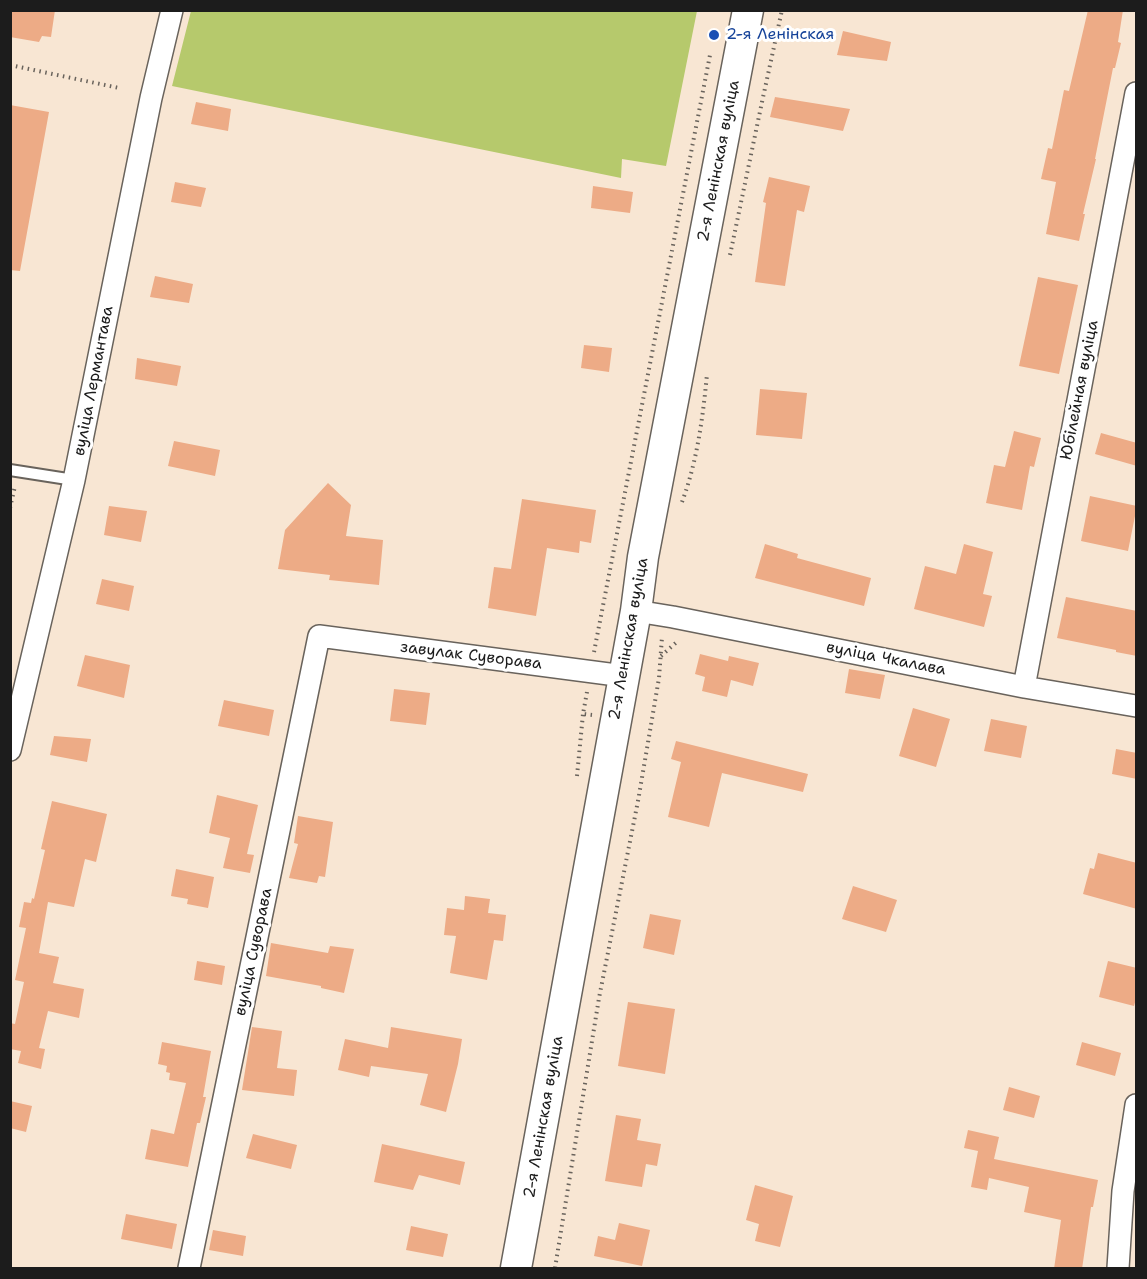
<!DOCTYPE html>
<html>
<head>
<meta charset="utf-8">
<style>
	body { margin:0 }
	#map { position:relative; width:1147px; height:1279px; overflow:hidden; background:#f8e6d3; font-family:"Shantell Sans",sans-serif }
	canvas { display:block }
	.frame { position:absolute; inset:0; border:12px solid #1c1c1c; pointer-events:none }
</style>
</head>
<body>
<div id="map">
<canvas width="1147" height="1279"></canvas>
<div class="frame"></div>
</div>
<script>
const ctx = document.querySelector('canvas').getContext('2d');
ctx.lineJoin = 'round';
function paint(path, color) { ctx.fillStyle = color; ctx.fill(path, 'evenodd'); }
function stroke(path, color, width, dash) { ctx.strokeStyle = color; ctx.lineWidth = width; ctx.lineCap = dash ? 'butt' : 'round'; ctx.setLineDash(dash || []); ctx.stroke(path); }
function label(font, color, halo, rows, align = 'center') {
  ctx.font = font + ' "Shantell Sans",sans-serif'; ctx.lineWidth = 6; ctx.setLineDash([]); ctx.textBaseline = 'middle'; ctx.strokeStyle = halo; ctx.fillStyle = color; for (const [text, x, y, turn = 0] of rows) {
    ctx.save(); ctx.translate(x, y); ctx.rotate((+turn || 0) * Math.PI / 180); ctx.textAlign = isNaN(turn) ? turn : align; if (halo) ctx.strokeText(text, 0, 0); ctx.fillText(text, 0, 0); ctx.restore();
  }
}
const green = new Path2D(`
	M 191,11 L 191,10 L 697,11 L 666,166 L 622,159 L 621,178 L 172,86 Z`);
const building = new Path2D(`
	M 10,10 L 55,10 L 51,37 L 42,36 L 39,42 L 10,37 Z
	M 1088,10 L 1123,10 L 1118,42 L 1121,43 L 1115,68 L 1113,68 L 1095,159 L 1096,159 L 1083,214 L 1085,214 L 1079,241 L 1046,234 L 1056,182 L 1041,179 L 1048,148 L 1052,149 L 1064,90 L 1069,91 Z
	M 843,31 L 891,42 L 887,61 L 837,55 Z
	M 775,97 L 850,109 L 843,131 L 770,117 Z
	M 196,102 L 231,109 L 228,131 L 191,124 Z
	M 10,105 L 49,112 L 20,271 L 10,270 Z
	M 769,177 L 810,186 L 804,212 L 797,210 L 785,286 L 755,282 L 766,203 L 763,202 Z
	M 175,182 L 206,188 L 201,207 L 171,202 Z
	M 593,186 L 633,192 L 630,213 L 591,208 Z
	M 155,276 L 193,284 L 189,303 L 150,297 Z
	M 1038,277 L 1078,285 L 1059,374 L 1019,366 Z
	M 584,345 L 612,348 L 609,372 L 581,368 Z
	M 137,358 L 181,366 L 177,386 L 135,379 Z
	M 760,389 L 807,393 L 802,439 L 756,435 Z
	M 1014,431 L 1041,438 L 1034,467 L 1030,466 L 1022,510 L 986,503 L 994,465 L 1005,467 Z
	M 1101,433 L 1137,443 L 1137,466 L 1095,454 Z
	M 174,441 L 220,450 L 215,476 L 168,466 Z
	M 328,483 L 351,505 L 346,536 L 383,540 L 379,585 L 329,580 L 330,575 L 278,569 L 285,530 Z
	M 1090,496 L 1137,506 L 1128,551 L 1081,541 Z
	M 522,499 L 596,510 L 591,543 L 580,541 L 579,553 L 547,548 L 536,616 L 488,608 L 494,567 L 511,569 Z
	M 109,506 L 147,511 L 141,542 L 104,535 Z
	M 765,544 L 798,554 L 797,558 L 871,578 L 864,606 L 755,578 Z
	M 964,544 L 993,552 L 983,594 L 992,596 L 984,627 L 914,609 L 925,566 L 956,574 Z
	M 102,579 L 134,586 L 129,611 L 96,604 Z
	M 1066,597 L 1137,611 L 1137,656 L 1116,652 L 1116,650 L 1057,638 Z
	M 700,654 L 728,661 L 729,656 L 759,663 L 753,686 L 731,680 L 727,697 L 702,691 L 705,677 L 695,674 Z
	M 85,655 L 130,665 L 124,698 L 77,686 Z
	M 849,669 L 885,675 L 880,699 L 845,693 Z
	M 394,689 L 430,693 L 426,725 L 390,721 Z
	M 224,700 L 274,710 L 269,736 L 218,726 Z
	M 913,708 L 950,719 L 936,767 L 899,756 Z
	M 991,719 L 1027,726 L 1021,758 L 984,751 Z
	M 54,736 L 91,739 L 87,762 L 50,755 Z
	M 676,741 L 808,774 L 803,792 L 722,773 L 709,827 L 668,817 L 681,762 L 671,759 Z
	M 1116,749 L 1137,753 L 1137,779 L 1112,774 Z
	M 217,795 L 258,805 L 247,854 L 254,855 L 250,873 L 223,868 L 230,838 L 209,833 Z
	M 52,801 L 107,814 L 96,862 L 85,859 L 74,907 L 48,902 L 39,953 L 59,957 L 53,983 L 84,989 L 79,1018 L 48,1011 L 39,1048 L 45,1049 L 41,1069 L 18,1063 L 21,1051 L 10,1049 L 10,1023 L 15,1024 L 24,982 L 15,980 L 26,928 L 19,927 L 24,902 L 31,903 L 32,898 L 34,899 L 45,850 L 41,849 Z
	M 298,816 L 333,822 L 325,877 L 319,876 L 317,883 L 289,878 L 298,844 L 294,843 Z
	M 1098,853 L 1137,863 L 1137,909 L 1083,894 L 1090,868 L 1094,869 Z
	M 176,869 L 214,877 L 208,908 L 187,904 L 188,899 L 171,896 Z
	M 853,886 L 897,900 L 886,932 L 842,919 Z
	M 465,896 L 490,899 L 488,913 L 506,915 L 503,941 L 494,940 L 487,980 L 450,973 L 456,936 L 444,935 L 447,908 L 464,910 Z
	M 650,914 L 681,920 L 674,955 L 643,948 Z
	M 271,943 L 328,953 L 330,946 L 354,949 L 344,993 L 321,988 L 321,986 L 266,976 Z
	M 197,961 L 225,966 L 222,985 L 194,980 Z
	M 1108,961 L 1137,968 L 1137,995 L 1134,1006 L 1099,997 Z
	M 628,1002 L 675,1009 L 665,1074 L 618,1066 Z
	M 252,1027 L 282,1031 L 277,1068 L 297,1070 L 294,1096 L 242,1090 Z
	M 391,1027 L 462,1039 L 458,1064 L 446,1112 L 420,1105 L 428,1074 L 371,1066 L 369,1077 L 338,1070 L 345,1039 L 388,1048 Z
	M 162,1042 L 211,1051 L 203,1097 L 206,1097 L 200,1123 L 197,1123 L 188,1167 L 145,1159 L 151,1129 L 174,1134 L 186,1083 L 169,1080 L 170,1073 L 166,1072 L 167,1066 L 158,1064 Z
	M 1082,1042 L 1121,1053 L 1115,1076 L 1076,1065 Z
	M 1009,1087 L 1040,1096 L 1034,1118 L 1003,1110 Z
	M 10,1101 L 32,1106 L 26,1132 L 10,1128 Z
	M 616,1115 L 641,1119 L 637,1140 L 661,1144 L 657,1166 L 646,1164 L 642,1187 L 605,1181 Z
	M 968,1130 L 999,1137 L 994,1159 L 1098,1180 L 1093,1207 L 1091,1207 L 1082,1269 L 1054,1269 L 1061,1220 L 1024,1212 L 1029,1187 L 989,1178 L 987,1190 L 971,1187 L 978,1151 L 964,1148 Z
	M 253,1134 L 297,1145 L 291,1169 L 246,1158 Z
	M 382,1144 L 465,1162 L 460,1185 L 419,1175 L 413,1190 L 374,1182 Z
	M 755,1185 L 793,1196 L 780,1247 L 755,1241 L 759,1224 L 746,1220 Z
	M 126,1214 L 177,1224 L 172,1249 L 121,1239 Z
	M 619,1223 L 650,1230 L 642,1266 L 594,1256 L 598,1236 L 615,1240 Z
	M 411,1226 L 448,1234 L 443,1257 L 406,1250 Z
	M 213,1230 L 246,1236 L 243,1256 L 209,1250 Z`);
const path = new Path2D(`
	M 10,65 L 119,88
	M 730,255 L 762,102 L 782,10
	M 682,502 C 697,462 703,417 707,374
	M 10,508 L 15,486
	M 594,652 L 710,55
	M 661,656 L 678,641
	M 587,692 L 583,714 L 592,715
	M 577,776 L 583,714
	M 555,1268 L 599,998 L 638,801 L 659,678 L 662,637`);
const service = new Path2D(`
	M 10,470 L 74,480`);
const minor = new Path2D(`
	M 636,611 L 673,617 L 1024,687 L 1136,706
	M 1024,687 L 1136,93
	M 10,750 L 74,480 L 151,98 L 172,10
	M 189,1268 L 319,636 L 624,676
	M 1118,1268 L 1123,1191 L 1136,1105`);
const secondary = new Path2D(`
	M 516,1268 L 636,611 L 643,557 L 748,10`);
const markers = [
	[714,35,6,"#1a4fb4"]
];
const transitNames = [
	["2-я Ленінская",726,35]
];
const streetNames = [
	["2-я Ленінская вуліца",719,161,-79],
	["вуліца Лермантава",94,381,-79],
	["Юбілейная вуліца",1080,390,-79],
	["2-я Ленінская вуліца",629,639,-80],
	["завулак Суворава",471,656,7],
	["вуліца Чкалава",886,659,11],
	["вуліца Суворава",254,952,-78],
	["2-я Ленінская вуліца",544,1117,-80]
];
paint(green, '#b6c96c');
paint(building, '#edab86');
stroke(service, '#69635c', 14);
stroke(minor, '#69635c', 24);
stroke(secondary, '#69635c', 33);
stroke(path, '#69635c', 4, [1.5, 4.5]);
stroke(service, '#fff', 10);
stroke(minor, '#fff', 21);
stroke(secondary, '#fff', 30);
for (const [x, y, r, color] of markers) { const dot = new Path2D(); dot.arc(x, y, r, 0, 2 * Math.PI); ctx.fillStyle = color; ctx.fill(dot); stroke(dot, '#fff', 2); }
label('16px', '#164399', '#fff', transitNames, 'left');
label('16px', '#1c1c1c', '#fff', streetNames);
</script>
</body>
</html>
